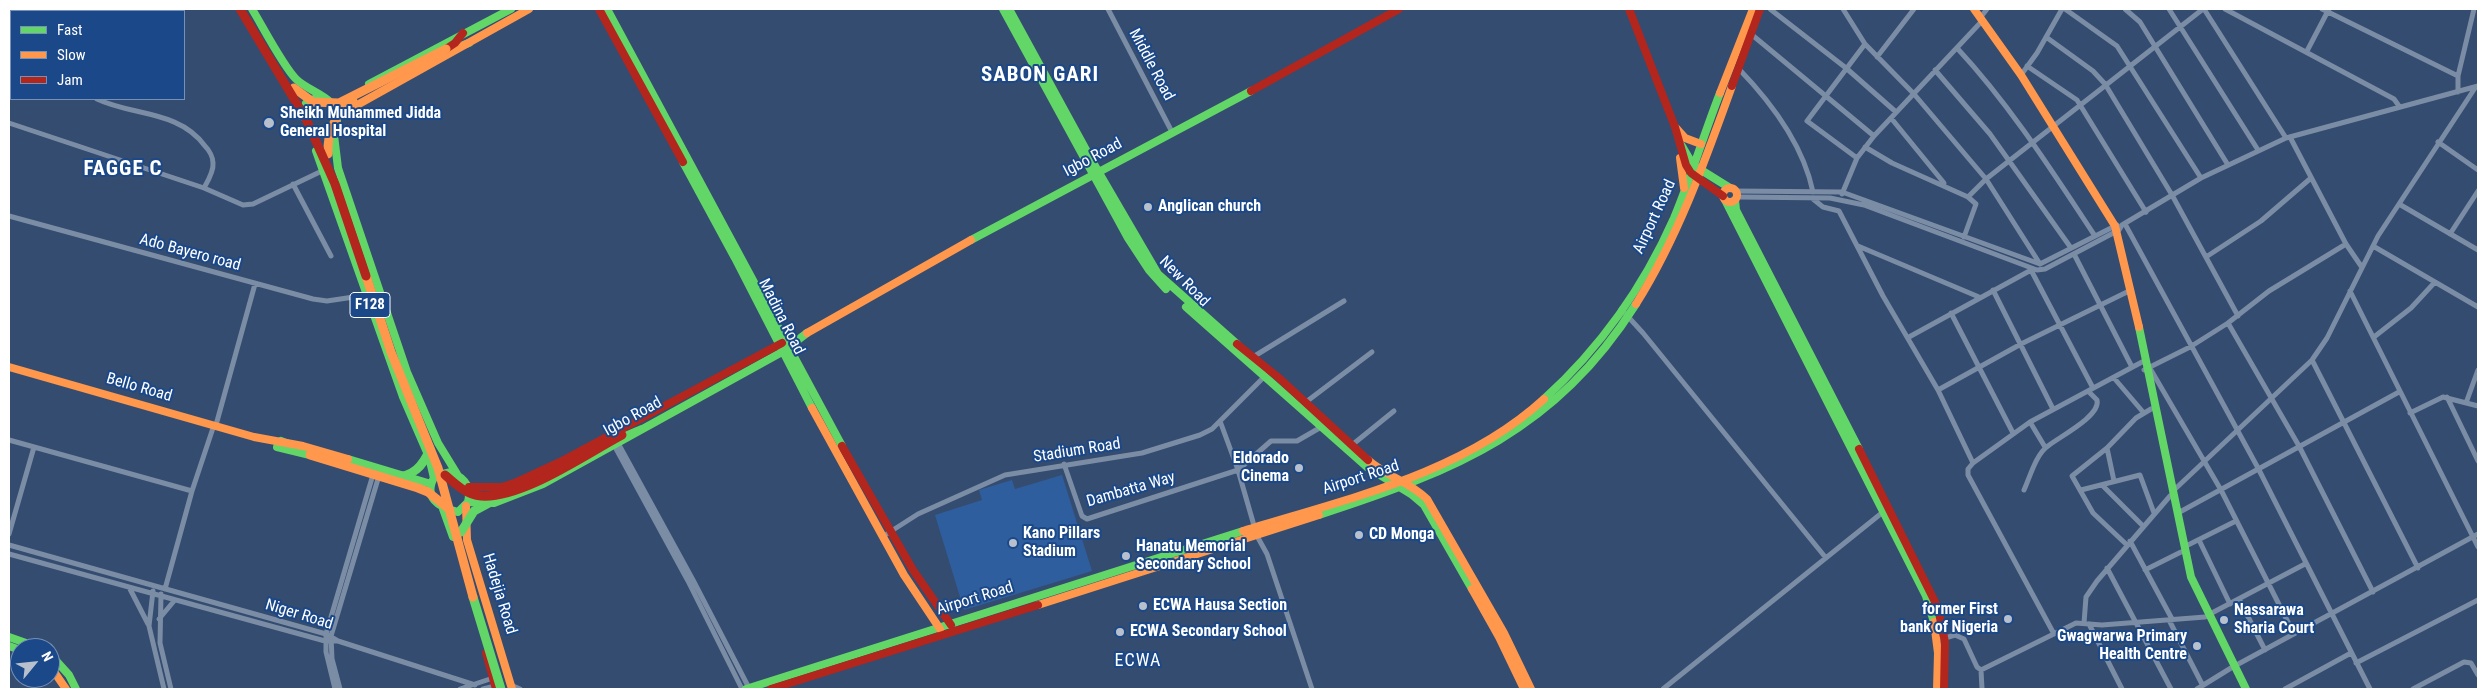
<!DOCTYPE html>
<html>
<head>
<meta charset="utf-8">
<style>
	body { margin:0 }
	#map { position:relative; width:2487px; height:698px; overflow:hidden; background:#344c70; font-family:"Roboto Condensed",sans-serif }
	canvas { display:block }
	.frame { position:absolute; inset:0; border:10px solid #fff; pointer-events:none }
	.legend { position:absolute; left:10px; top:10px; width:175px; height:90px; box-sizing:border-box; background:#1b4888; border:1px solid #7691b8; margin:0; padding:6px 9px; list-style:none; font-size:15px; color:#fff }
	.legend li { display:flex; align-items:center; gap:10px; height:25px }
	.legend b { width:25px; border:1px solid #7691b8 }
	.north { position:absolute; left:10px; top:638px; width:50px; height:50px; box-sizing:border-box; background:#1b4888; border:1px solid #7691b8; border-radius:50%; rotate:62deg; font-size:14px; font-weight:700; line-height:20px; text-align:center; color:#fff }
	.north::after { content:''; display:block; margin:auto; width:18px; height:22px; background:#b8c0cd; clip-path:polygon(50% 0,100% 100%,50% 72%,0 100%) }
</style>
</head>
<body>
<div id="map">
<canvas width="2487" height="698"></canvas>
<div class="frame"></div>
<ul class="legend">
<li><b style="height:6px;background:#63d668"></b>Fast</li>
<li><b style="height:6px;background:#ff974d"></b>Slow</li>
<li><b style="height:6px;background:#b3261e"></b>Jam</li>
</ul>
<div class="north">N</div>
</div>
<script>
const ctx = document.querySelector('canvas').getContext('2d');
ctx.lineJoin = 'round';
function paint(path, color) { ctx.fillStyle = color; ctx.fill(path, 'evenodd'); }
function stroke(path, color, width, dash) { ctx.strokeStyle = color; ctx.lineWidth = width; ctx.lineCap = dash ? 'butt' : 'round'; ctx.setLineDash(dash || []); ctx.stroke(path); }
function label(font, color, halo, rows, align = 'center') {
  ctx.font = font + ' "Roboto Condensed",sans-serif'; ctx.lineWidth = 4; ctx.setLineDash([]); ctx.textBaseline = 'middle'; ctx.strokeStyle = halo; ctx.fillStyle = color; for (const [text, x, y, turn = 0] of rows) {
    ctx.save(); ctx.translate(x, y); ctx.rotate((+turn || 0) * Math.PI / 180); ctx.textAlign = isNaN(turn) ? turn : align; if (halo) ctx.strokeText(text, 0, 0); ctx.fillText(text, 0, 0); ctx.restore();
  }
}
const green = new Path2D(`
	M 1062,475 L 1092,571 L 964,610 L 935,515 L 982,500 L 979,490 L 1012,480 L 1015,489 Z`);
const street = new Path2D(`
	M 107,9 L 110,11
	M 1108,9 L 1172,132
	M 1770,9 L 1846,68 L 1896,112
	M 1843,9 L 1865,44 L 1914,94 L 1986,179 L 2040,264
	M 2065,9 L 2117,46 L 2201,178
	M 2125,9 L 2140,22 L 2228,165
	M 2169,9 L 2258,150
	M 2204,9 L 2286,138
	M 2225,9 L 2394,99 L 2399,106
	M 2322,9 L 2458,76
	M 1980,18 L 1987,9
	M 1751,34 L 1874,136
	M 2046,37 L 2093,71 L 2105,84 L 2172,195 L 2238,316
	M 9,47 L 11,49
	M 1957,48 C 2010,105 2052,171 2095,236
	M 2307,51 L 2329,9
	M 1877,57 L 1914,9
	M 2027,66 L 2077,100 L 2146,212
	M 1738,68 C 1772,103 1803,144 1813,192
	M 1935,70 L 1990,134 L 2071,248
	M 2021,75 L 2037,53 L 2062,9
	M 2458,92 L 2458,76 L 2474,9
	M 97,99 C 132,116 179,110 205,146 C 209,150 213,157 213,163 C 214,171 208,181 204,188
	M 1891,118 L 1944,183
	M 9,123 L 204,188 L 243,205 L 253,204 L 324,170
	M 2290,137 L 2346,244 L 2361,266
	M 2438,142 L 2478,170
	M 1865,147 L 1892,163 L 1968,197 L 1986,179 L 2203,9
	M 1857,158 L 1807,121 L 1865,44
	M 293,184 L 331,256
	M 1735,191 L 1842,192 L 2040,264 L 2117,225
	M 1842,194 L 1857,158 L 1874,136 L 1982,21
	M 1737,197 L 1830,198 L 1864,205 L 2037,270 L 2045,269 L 2119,230 L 2122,225 L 2201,178 L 2286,138 L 2478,86
	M 1813,199 L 1823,207 L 1839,211 L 1883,296 L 1938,390 L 1973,463
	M 2399,204 L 2478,250
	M 9,216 L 313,299 L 327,301 L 367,295
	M 2125,224 L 2258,468 L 2370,689
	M 2450,234 L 2478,191
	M 1964,237 L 1976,204 L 1968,197
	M 1858,246 L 1979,297
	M 2373,246 L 2478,307
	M 2074,254 L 2132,367
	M 2206,257 L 2261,221 L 2311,178
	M 2031,270 L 2093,388
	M 1993,290 L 2053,409
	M 2350,291 L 2478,547
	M 1621,309 L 1643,333 L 1826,558
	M 1951,313 L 2013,433
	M 2228,323 L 2299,446 L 2373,592
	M 1909,337 L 2033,269
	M 2374,337 L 2411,308 L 2435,282
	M 1253,357 L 1344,301
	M 2312,360 L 2418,568
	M 2144,370 L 2190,347 L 2228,323 L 2269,291 L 2346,244
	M 2151,370 L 2221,490 L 2294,634
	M 2114,378 L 2143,412
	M 1938,390 L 2021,344 L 2127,292
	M 2447,397 L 2478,461
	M 1306,402 L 1372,352
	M 2466,403 L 2478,370
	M 2410,413 L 2443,397 L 2478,406
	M 1220,421 L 1238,470 L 1257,536 L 1267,554 L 1312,689
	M 2030,422 L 2045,447
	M 216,425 L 255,284
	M 9,440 L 192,491
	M 618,443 L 693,580 L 749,688
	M 614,445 L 688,581 L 742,689
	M 1352,445 L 1394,411
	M 2107,448 L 2114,481
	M 1064,464 L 1082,516 L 1087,519 L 1238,470 L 1271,441 L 1297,441 L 1323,426
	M 2102,485 L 2143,526
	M 2024,490 C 2030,477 2036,454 2048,446 C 2059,437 2101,416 2097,400 L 2088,391
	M 2081,490 L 2140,475 L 2154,513
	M 2173,491 L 2312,360 L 2327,338 L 2378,236 L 2475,88
	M 2178,513 L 2399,392
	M 9,534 L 34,447
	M 882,537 L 918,514 L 1005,475 L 1142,453 L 1200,435 L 1212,429 L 1265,376
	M 2199,540 L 2230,604
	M 2130,541 L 2172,619
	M 9,545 L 326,634 L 338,641 L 475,685
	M 2127,545 L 2093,513 L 2072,476 L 2107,448 L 2136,418 L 2151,409
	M 2184,547 L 2236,521
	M 9,554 L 325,641 L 338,641
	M 2107,568 L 2171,689
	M 2145,570 L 2181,552
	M 130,589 L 148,624
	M 165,589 L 192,491 L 214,425
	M 153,591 L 149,626 L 164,689
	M 161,594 L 160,643 L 171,689
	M 2239,599 L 2265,650
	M 2208,615 L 2305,564
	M 159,619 L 174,601
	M 2169,620 L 2202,684
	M 2084,623 L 2086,597 L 2097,581 L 2170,496
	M 2089,624 L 2122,689
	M 2054,634 L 1968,475 L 1968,469 L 1973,463 L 2030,422 L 2142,362
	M 1942,639 L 1955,635 L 1964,639 L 1977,667 L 1981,670 L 1982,689
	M 2356,663 L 2478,600
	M 1981,670 L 2076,623 L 2102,625 L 2205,617
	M 511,685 L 520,689
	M 335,689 L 326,652 L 326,634 L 372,478
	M 340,689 L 332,659 L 331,636 L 378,479
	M 460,689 L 493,678
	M 483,689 L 495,686
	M 1663,689 L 1883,512
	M 2197,689 L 2231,668 L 2478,534
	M 2285,689 L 2351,653
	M 2413,689 L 2464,662 L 2471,663 L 2478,675`);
const fast = new Path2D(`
	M 252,9 C 263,27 283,66 296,79 C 310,93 340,97 337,121 C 331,132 320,134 308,130
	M 607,9 L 842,446
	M 1003,9 L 1128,238 L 1149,270 L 1166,289
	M 1009,9 L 1091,159 L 1158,274 L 1237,344
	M 19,11 L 21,9
	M 9,36 L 11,34
	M 452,49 L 469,43
	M 369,84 L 511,9
	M 301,116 L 306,103 L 318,97 L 325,98
	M 333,127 L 338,168 L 407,372 L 438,443 L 457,474
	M 1682,146 L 1693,165 L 1730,188
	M 316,151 L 403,397 L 429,457 L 434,478
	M 683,162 L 735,258 L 812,408
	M 1725,200 L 1926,596 L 1934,622
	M 1735,200 L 1736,210 L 1859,449
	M 971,240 L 1251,91
	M 1186,307 L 1367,467 L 1411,494 L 1424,505 L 1472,589
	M 2139,327 L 2191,577 L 2246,689
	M 1544,399 C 1599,349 1644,286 1674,218 C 1691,177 1704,134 1720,93
	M 623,437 L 642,429
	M 281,441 L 296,447
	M 277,447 L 310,455
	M 348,459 L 431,484
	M 451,472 C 464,478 472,487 468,502 L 458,512 C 439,508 422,497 435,476 Z
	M 469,502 L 494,503 L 543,484 L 782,352 L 807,333
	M 443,509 L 453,537
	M 1319,515 C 1457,470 1555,431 1636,304
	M 9,637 L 40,648
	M 9,646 L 20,650
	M 50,654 L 69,675 L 76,689
	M 746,689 L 1243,531`);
const slow = new Path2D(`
	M 1974,9 L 2021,75 L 2115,226 L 2139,327
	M 9,23 L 11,20
	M 1720,93 L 1753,9
	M 341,114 L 529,9
	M 1676,128 L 1685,138 L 1701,144
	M 1680,158 L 1684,188
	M1723 195a7 7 0 1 1 14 0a7 7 0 1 1-14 0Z
	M 1636,304 C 1678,237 1705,161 1732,86
	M 807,333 L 971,240
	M 9,367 L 254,437 L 303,446 L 348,459
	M 812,408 L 904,575 L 940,629
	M 1368,460 C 1386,476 1410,482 1427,499 L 1504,633 L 1531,689
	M 466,506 L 467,540 L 512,689
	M 1243,531 C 1346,499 1462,474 1544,399
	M 1472,589 L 1499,637 L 1524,689
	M 1038,605 L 1319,515
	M 1934,622 L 1938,653 L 1937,689
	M 50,666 L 66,689`);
const jam = new Path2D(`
	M 599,9 L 683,162
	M 1629,9 L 1675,127 L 1686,165 L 1691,173 L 1723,196
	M 32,11 L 34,9
	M 446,49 L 455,43 L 463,33
	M 1732,86 L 1760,9
	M 1251,91 L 1399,9
	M 1237,344 L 1279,378 L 1368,460
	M 842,446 L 913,570 L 951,625
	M 1859,449 L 1938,608 L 1945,642 L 1944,689
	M 469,487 L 502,487 L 517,482 L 560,462 L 782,343
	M 486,653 L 496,689
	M 771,689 L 1038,605`);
const fastBridge = new Path2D(`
	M 394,477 C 413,477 423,466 430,449
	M 461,532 L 474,511 L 498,498
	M 473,597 L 501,689`);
const slowBridge = new Path2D(`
	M 294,88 L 313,102 L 339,103 L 446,49
	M 328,154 C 327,131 335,115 353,101
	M 366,276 L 391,352 L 438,468 L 473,597
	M 310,455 L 418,488 L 428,492 L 450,510`);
const jamBridge = new Path2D(`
	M 240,9 L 306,119 L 335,184 L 366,276
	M 445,475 C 455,484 467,495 481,496 C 522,499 586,454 622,435`);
const markers = [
	[269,123,6,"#b8c0cd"],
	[1148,207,5,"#b8c0cd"],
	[1299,468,5,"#b8c0cd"],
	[1359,535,5,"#b8c0cd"],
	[1013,543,5,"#b8c0cd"],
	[1126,556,5,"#b8c0cd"],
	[1143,606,5,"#b8c0cd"],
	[2008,619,5,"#b8c0cd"],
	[2224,620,5,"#b8c0cd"],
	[1120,632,5,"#b8c0cd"],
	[2197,646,5,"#b8c0cd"]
];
const shields = [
	[370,305,40]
];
const shieldNames = [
	["F128",370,305]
];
const streetNames = [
	["Middle Road",1151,65,62],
	["Igbo Road",1093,158,-28],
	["Airport Road",1655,217,-65],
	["Ado Bayero road",190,253,15],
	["New Road",1184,282,45],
	["Madina Road",781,317,63],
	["Bello Road",139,388,16],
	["Igbo Road",633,417,-29],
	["Stadium Road",1077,451,-9],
	["Airport Road",1361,478,-18],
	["Dambatta Way",1131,490,-16],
	["Hadejia Road",499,594,73],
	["Airport Road",975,599,-17],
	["Niger Road",299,615,17]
];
const poiNames = [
	["Sheikh Muhammed Jidda",280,114],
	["General Hospital",280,132],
	["Anglican church",1158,207],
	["Eldorado",1289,459,"right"],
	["Cinema",1289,477,"right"],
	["Kano Pillars",1023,534],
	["Stadium",1023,552],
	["CD Monga",1369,535],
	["Hanatu Memorial",1136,547],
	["Secondary School",1136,565],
	["ECWA Hausa Section",1153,606],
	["former First",1998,610,"right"],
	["bank of Nigeria",1998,628,"right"],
	["Nassarawa",2234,611],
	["Sharia Court",2234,629],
	["ECWA Secondary School",1130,632],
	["Gwagwarwa Primary",2187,637,"right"],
	["Health Centre",2187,655,"right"]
];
const neighbourhoodNames = [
	["ECWA",1138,661]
];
const districtNames = [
	["SABON GARI",1040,76],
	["FAGGE C",123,170]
];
paint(green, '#2f5e9f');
stroke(street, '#7b8ca5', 5);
stroke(fast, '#63d668', 8);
stroke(slow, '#ff974d', 8);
stroke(jam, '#b3261e', 8);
stroke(fastBridge, '#63d668', 9);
stroke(slowBridge, '#ff974d', 9);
stroke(jamBridge, '#b3261e', 9);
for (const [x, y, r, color] of markers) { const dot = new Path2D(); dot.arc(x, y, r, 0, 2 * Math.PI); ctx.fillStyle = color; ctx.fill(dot); stroke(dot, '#1b4888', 2); }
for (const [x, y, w] of shields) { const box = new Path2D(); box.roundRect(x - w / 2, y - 12.5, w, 25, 4); ctx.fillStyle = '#1b4888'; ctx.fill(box); stroke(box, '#fff', 1); }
label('bold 15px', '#fff', null, shieldNames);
label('16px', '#fff', '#1b4888', streetNames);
label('bold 16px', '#fff', '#1b4888', poiNames, 'left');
ctx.letterSpacing = '1px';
label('18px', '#fff', '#1b4888', neighbourhoodNames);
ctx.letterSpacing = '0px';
ctx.letterSpacing = '1px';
label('bold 21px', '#fff', '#1b4888', districtNames);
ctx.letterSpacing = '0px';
</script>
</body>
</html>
